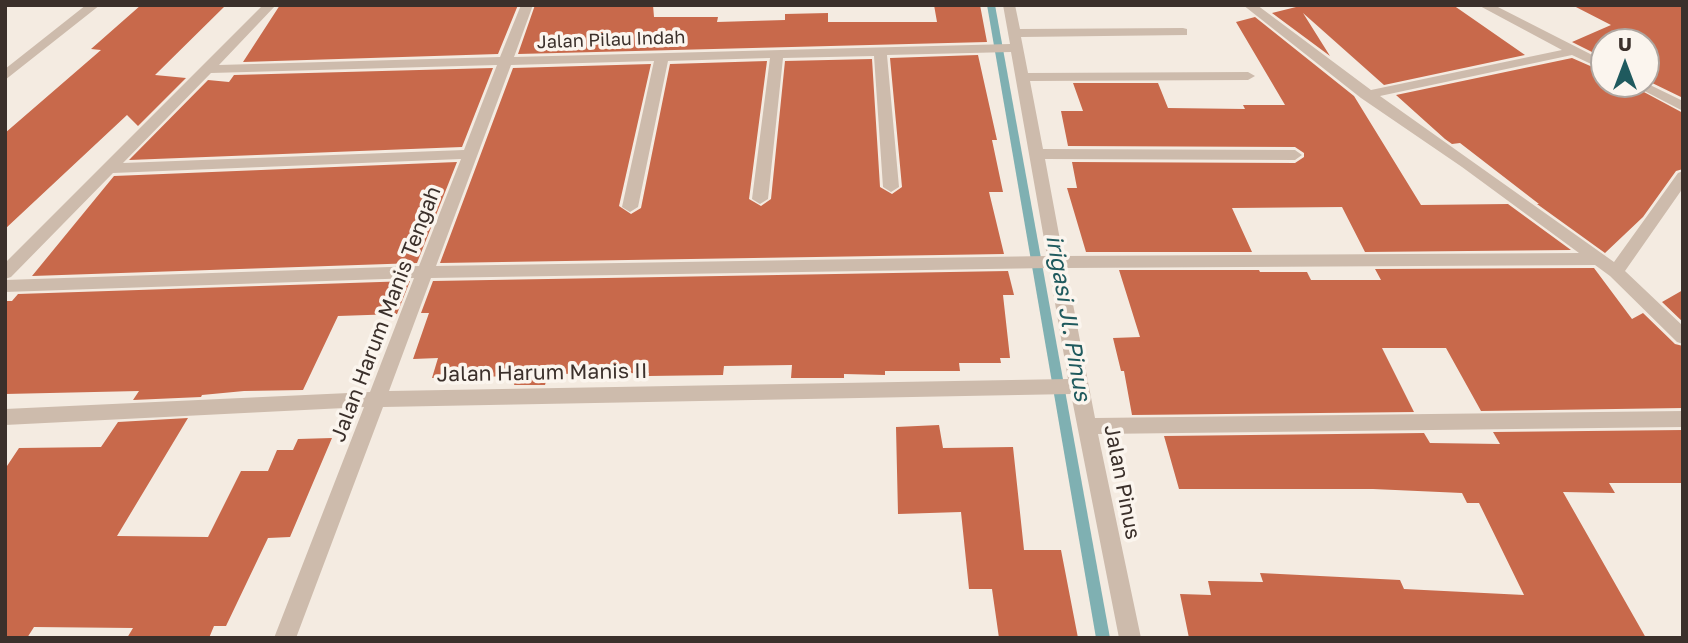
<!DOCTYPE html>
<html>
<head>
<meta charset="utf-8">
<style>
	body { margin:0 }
	#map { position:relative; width:1688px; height:643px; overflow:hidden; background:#f4ebe1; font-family:"Golos Text",sans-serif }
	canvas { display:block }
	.frame { position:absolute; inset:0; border:7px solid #3b302b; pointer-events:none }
	.north { position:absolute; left:1590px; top:28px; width:70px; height:70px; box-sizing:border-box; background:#fbf5ee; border:2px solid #aea6a0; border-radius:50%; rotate:0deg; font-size:19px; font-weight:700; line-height:28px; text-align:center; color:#3b302b }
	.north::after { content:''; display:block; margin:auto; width:24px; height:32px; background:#1f5a5e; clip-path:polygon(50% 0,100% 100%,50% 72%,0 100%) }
</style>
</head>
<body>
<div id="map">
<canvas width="1688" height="643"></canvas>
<div class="frame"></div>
<div class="north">U</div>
</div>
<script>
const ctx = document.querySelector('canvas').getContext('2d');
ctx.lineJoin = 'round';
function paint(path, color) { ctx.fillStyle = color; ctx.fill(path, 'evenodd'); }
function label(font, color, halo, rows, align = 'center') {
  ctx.font = font + ' "Golos Text",sans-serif'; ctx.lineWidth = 7; ctx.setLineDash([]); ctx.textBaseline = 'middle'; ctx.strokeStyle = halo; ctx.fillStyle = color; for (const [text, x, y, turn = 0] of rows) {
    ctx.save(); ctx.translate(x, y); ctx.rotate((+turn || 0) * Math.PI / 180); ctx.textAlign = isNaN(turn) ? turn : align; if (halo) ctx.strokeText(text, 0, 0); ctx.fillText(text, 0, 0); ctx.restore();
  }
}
const stream = new Path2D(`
	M 987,5 L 995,5 L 1110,638 L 1096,638 Z`);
const building = new Path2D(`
	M 141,5 L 226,5 L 155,75 L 186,78 L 138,126 L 127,115 L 5,229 L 5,133 L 101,50 L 91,49 Z
	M 280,5 L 518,5 L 498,54 L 243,62 Z
	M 535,5 L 653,5 L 654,17 L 718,17 L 717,22 L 785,20 L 785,14 L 828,13 L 828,22 L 937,22 L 934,5 L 980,5 L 987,42 L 518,54 Z
	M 1295,5 L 1453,5 L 1525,55 L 1384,85 L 1303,13 L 1330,56 L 1272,13 L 1296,7 Z
	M 1572,5 L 1683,5 L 1683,98 L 1646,80 L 1646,42 L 1604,42 L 1604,58 L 1572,42 L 1611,25 Z
	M 1255,17 L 1354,96 L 1421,205 L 1508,204 L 1571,250 L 1365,252 L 1342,207 L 1232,208 L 1252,252 L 1086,252 L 1067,188 L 1077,188 L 1072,162 L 1295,163 L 1304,157 L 1304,153 L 1295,147 L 1068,146 L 1061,111 L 1083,111 L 1073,83 L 1158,83 L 1168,108 L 1245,109 L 1243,105 L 1285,105 L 1236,22 Z
	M 978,55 L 997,140 L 992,140 L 1003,192 L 989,192 L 1004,254 L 440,263 L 513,68 L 651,64 L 619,206 L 631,214 L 641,208 L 670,64 L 767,61 L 749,199 L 761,206 L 771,199 L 785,61 L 872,59 L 880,187 L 892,194 L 902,187 L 890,58 Z
	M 1572,58 L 1604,72 L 1604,84 L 1629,84 L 1683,113 L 1683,169 L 1676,171 L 1643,217 L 1605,253 L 1537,204 L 1539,204 L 1460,143 L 1452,144 L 1445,139 L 1396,95 Z
	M 493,68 L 462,147 L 129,160 L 208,80 L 229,82 L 234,75 Z
	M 457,162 L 417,263 L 32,276 L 114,176 Z
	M 1594,268 L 1632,319 L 1643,313 L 1675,344 L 1683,346 L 1683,408 L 1481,411 L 1446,348 L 1382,348 L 1414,412 L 1132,415 L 1124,371 L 1121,371 L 1113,338 L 1140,337 L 1119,270 L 1259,270 L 1260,272 L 1307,272 L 1311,280 L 1381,280 L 1375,269 Z
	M 1008,271 L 1014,295 L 1003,295 L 1010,358 L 1000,358 L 1001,363 L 959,363 L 960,371 L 885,371 L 885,375 L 844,374 L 844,378 L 791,378 L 792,365 L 724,366 L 723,375 L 648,376 L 649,373 L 548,374 L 545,385 L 514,385 L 517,376 L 432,378 L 438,358 L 413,359 L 429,313 L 421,313 L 433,281 Z
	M 410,281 L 397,314 L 338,316 L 303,390 L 244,391 L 202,395 L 201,397 L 133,400 L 139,391 L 5,394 L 5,301 L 12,301 L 18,294 Z
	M 1683,290 L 1683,322 L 1662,302 Z
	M 188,418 L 117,536 L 208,537 L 241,471 L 268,471 L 277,450 L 293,450 L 298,439 L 332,438 L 290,537 L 268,538 L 226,626 L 214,626 L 209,638 L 127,638 L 133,628 L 34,627 L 27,638 L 5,638 L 5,469 L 19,448 L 101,447 L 118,422 Z
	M 939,425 L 943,448 L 1013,447 L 1024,550 L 1061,550 L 1078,638 L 999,638 L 992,589 L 969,589 L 961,512 L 898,514 L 896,427 Z
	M 1683,430 L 1683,483 L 1609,483 L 1615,493 L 1563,492 L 1646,638 L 1189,638 L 1180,594 L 1211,595 L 1208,581 L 1263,582 L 1260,573 L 1400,580 L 1404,589 L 1524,595 L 1479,503 L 1467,503 L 1462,493 L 1373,489 L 1179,489 L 1164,436 L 1424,433 L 1430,443 L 1500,444 L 1493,432 Z`);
const minor = new Path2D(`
	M 86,5 L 100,5 L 5,80 L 5,69 Z
	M 263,5 L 276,5 L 219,65 L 500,57 L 521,5 L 533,5 L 514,57 L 1010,44 L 1003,5 L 1015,5 L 1020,29 L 1183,28 L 1187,29 L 1187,35 L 1021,37 L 1028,73 L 1248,72 L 1255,76 L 1248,80 L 1030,81 L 1043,149 L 1295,150 L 1302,155 L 1295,160 L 1045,159 L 1063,256 L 1579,253 L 1462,167 L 1361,98 L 1243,5 L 1257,5 L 1371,90 L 1562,50 L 1478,5 L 1494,5 L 1604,61 L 1604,70 L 1572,55 L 1380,96 L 1614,262 L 1678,173 L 1683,171 L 1683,188 L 1625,271 L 1683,326 L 1683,344 L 1677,342 L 1610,276 L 1595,265 L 1066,268 L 1095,418 L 1683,411 L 1683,427 L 1098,434 L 1141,638 L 1119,638 L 1071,394 L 383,407 L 296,638 L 274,638 L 364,407 L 5,425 L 5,409 L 370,392 L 414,278 L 5,292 L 5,280 L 419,266 L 461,159 L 113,173 L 11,277 L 5,279 L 5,263 ZM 1011,52 L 1047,256 L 436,266 L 511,65 L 654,61 L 622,207 L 630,212 L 638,207 L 668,61 L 770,58 L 752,199 L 760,204 L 768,199 L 783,58 L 874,56 L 883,187 L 891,192 L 899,187 L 887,55 ZM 497,65 L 464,150 L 123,163 L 211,73 ZM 1049,268 L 1068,379 L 389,391 L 431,278 Z
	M 1646,83 L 1683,101 L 1683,111 L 1631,84 Z`);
const farStreetnames = [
	["Jalan Pilau Indah",611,40,-2]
];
const streetNames = [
	["Jalan Harum Manis Tengah",386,314,-69],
	["Jalan Harum Manis II",542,373,-1],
	["Jalan Pinus",1122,482,79]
];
const waterNames = [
	["irigasi Jl. Pinus",1068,318,80]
];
paint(stream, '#7fb0b2');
paint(building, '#c8694b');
paint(minor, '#cdbbac');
label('18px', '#3b302b', '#fbf5ee', farStreetnames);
label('21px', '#3b302b', '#fbf5ee', streetNames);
label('italic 23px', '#1f5a5e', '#fbf5ee', waterNames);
</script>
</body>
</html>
